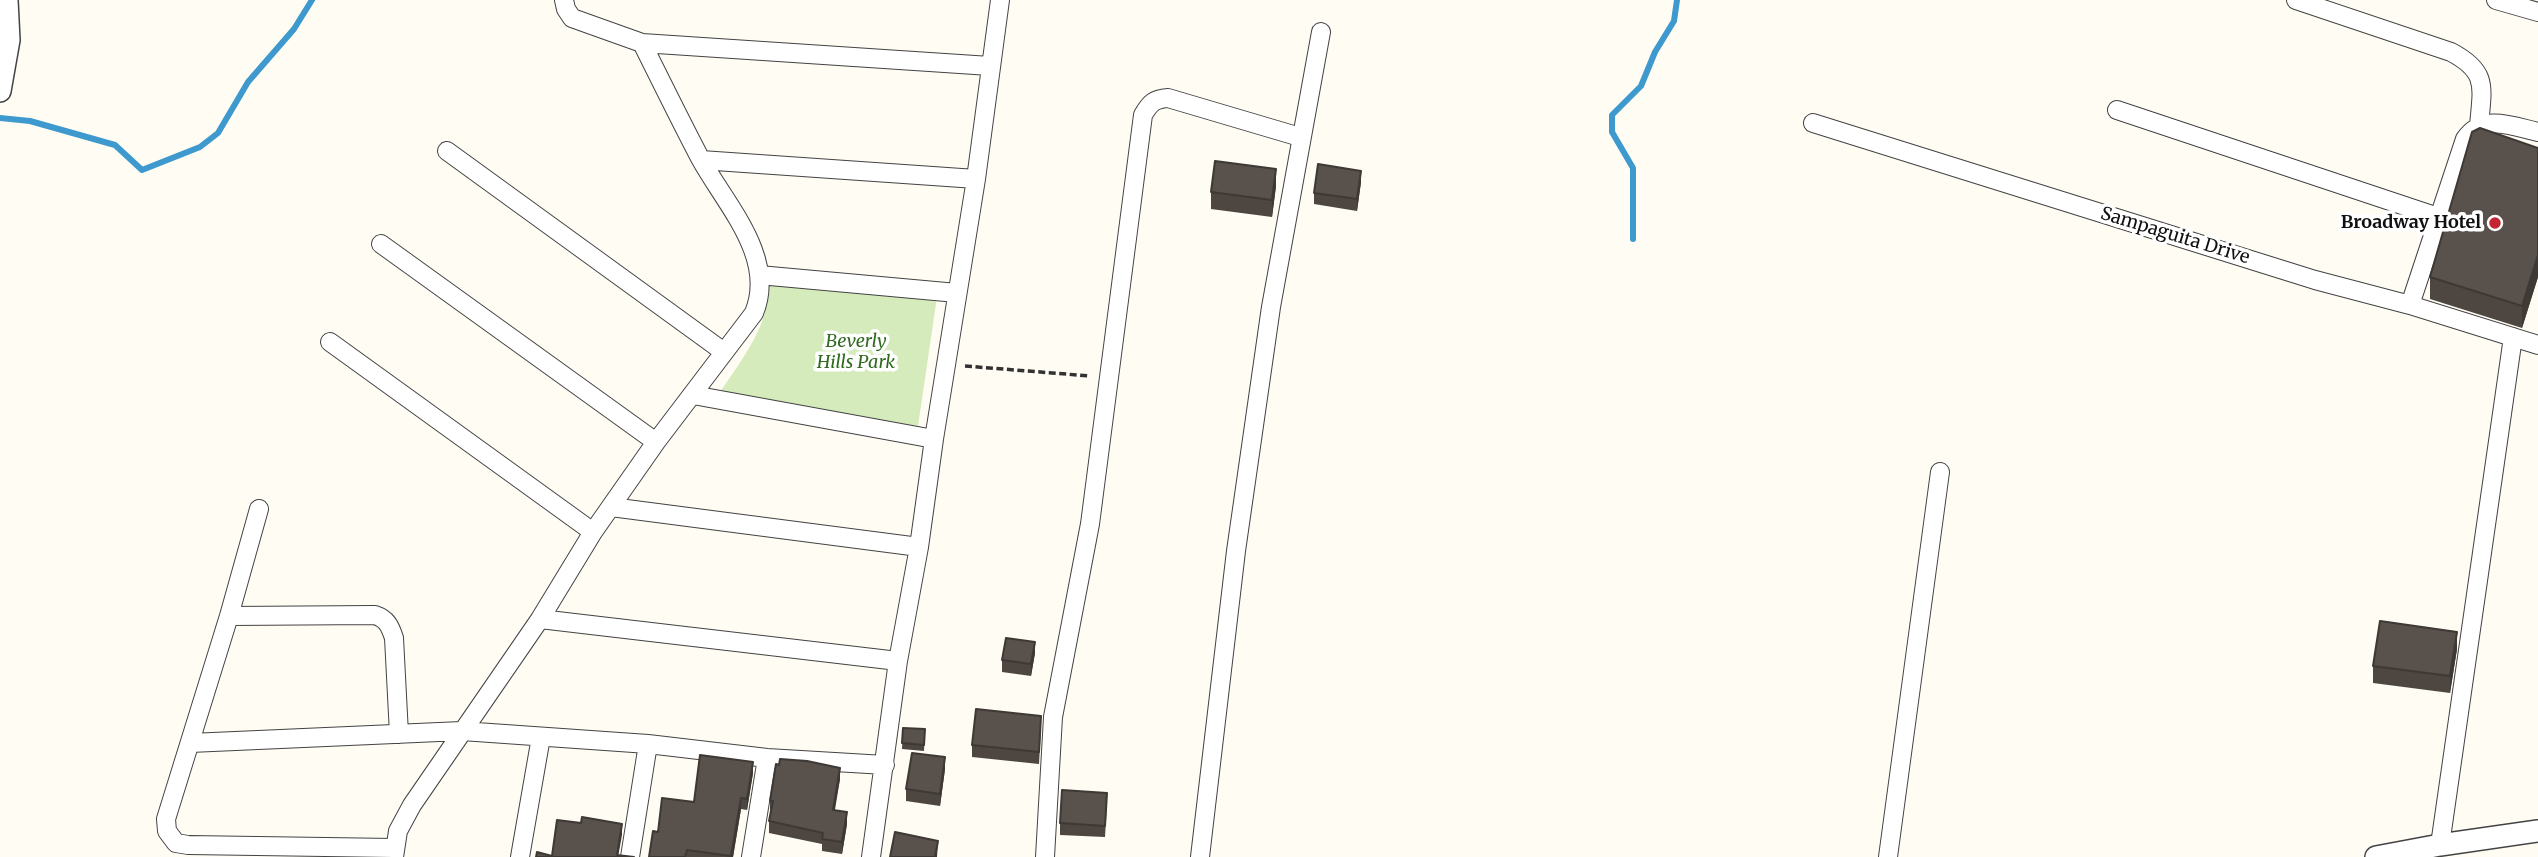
<!DOCTYPE html>
<html>
<head>
<meta charset="utf-8">
<style>
	body { margin:0 }
	canvas { display:block; background:#fffcf3 }
</style>
</head>
<body>
<canvas width="2538" height="857"></canvas>
<script>
const ctx = document.querySelector('canvas').getContext('2d');
ctx.lineJoin = 'round';
function paint(path, color) { ctx.fillStyle = color; ctx.fill(path, 'evenodd'); }
function stroke(path, color, width, dash) { ctx.strokeStyle = color; ctx.lineWidth = width; ctx.lineCap = dash ? 'butt' : 'round'; ctx.setLineDash(dash || []); ctx.stroke(path); }
function label(font, color, halo, rows, align = 'center') {
  ctx.font = font + ' Merriweather,serif'; ctx.lineWidth = 7; ctx.setLineDash([]); ctx.textBaseline = 'middle'; ctx.strokeStyle = halo; ctx.fillStyle = color; for (const [text, x, y, turn = 0] of rows) {
    ctx.save(); ctx.translate(x, y); ctx.rotate((+turn || 0) * Math.PI / 180); ctx.textAlign = isNaN(turn) ? turn : align; if (halo) ctx.strokeText(text, 0, 0); ctx.fillText(text, 0, 0); ctx.restore();
  }
}
const green = new Path2D(`
	M 762,281 L 937,297 L 918,426 L 719,394 C 734,370 769,327 766,297 C 766,292 763,286 762,281 Z`);
const stream = new Path2D(`
	M 0,118 L 30,121 L 115,145 L 142,170 L 200,147 L 218,133 L 248,82 L 294,29 L 312,0
	M 1633,239 L 1633,168 L 1612,132 L 1612,115 L 1641,86 L 1655,52 L 1674,21 L 1677,0`);
const path = new Path2D(`
	M 965,366 L 1090,376`);
const minor = new Path2D(`
	M 564,0 L 566,9 L 572,18 L 642,43 L 990,66
	M 2296,0 L 2451,52 C 2489,72 2482,88 2479,126
	M 2496,0 L 2538,12
	M 2117,110 L 2438,217
	M 1813,123 L 2315,280 L 2410,305 L 2538,345
	M 447,151 L 724,352
	M 701,160 L 976,179
	M 381,244 L 656,442
	M 759,275 L 957,293
	M 2410,305 L 2465,139 C 2483,113 2512,126 2538,132
	M 330,342 L 593,532
	M 693,395 L 934,439
	M 611,507 L 919,547
	M 259,509 L 229,616 L 166,819 L 167,831 L 176,843 L 188,845 L 394,848
	M 229,616 L 375,615 C 387,619 390,626 394,638 L 399,734
	M 540,619 L 898,661
	M 190,743 L 462,731 L 648,744 L 767,758 L 885,765
	M 2440,845 L 2513,337
	M 394,857 L 398,831 L 412,805 L 540,619 L 593,532 L 656,442 L 754,313 C 777,257 725,204 700,158 C 680,120 661,81 642,43
	M 520,857 L 541,737
	M 630,857 L 648,744
	M 751,857 L 767,758
	M 871,857 L 898,661 L 919,547 L 934,439 L 976,179 L 1000,0
	M 1045,857 L 1053,717 L 1090,524 L 1143,115 C 1150,103 1154,99 1168,98 L 1300,137
	M 1200,857 L 1236,551 L 1271,307 L 1321,32
	M 1888,857 L 1940,472`);
const tertiary = new Path2D(`
	M 0,91 L 9,40 L 7,0
	M 2376,857 L 2440,845 L 2538,831`);
const wall = new Path2D(`
	M 2538,148 L 2538,277 L 2522,328 L 2430,299 L 2430,277 Z
	M 1361,182 L 1357,211 L 1314,204 L 1314,193 Z
	M 1276,186 L 1272,217 L 1211,209 L 1211,192 Z
	M 2457,649 L 2450,693 L 2373,683 L 2373,666 Z
	M 1035,653 L 1031,676 L 1002,672 L 1002,660 Z
	M 903,728 L 925,729 L 924,751 L 902,749 Z
	M 1041,728 L 1039,764 L 972,757 L 972,745 Z
	M 945,769 L 940,806 L 906,801 L 906,789 Z
	M 753,773 L 747,810 L 741,809 L 733,857 L 649,857 L 658,832 Z
	M 840,779 L 834,810 L 847,824 L 842,854 L 822,851 L 822,844 L 769,833 L 769,821 L 771,813 L 770,813 L 770,801 Z
	M 1107,804 L 1105,837 L 1060,835 L 1060,823 Z`);
const shadedWall = new Path2D(`
	M 1276,169 L 1276,186 L 1272,217 L 1272,200 Z
	M 1361,171 L 1361,182 L 1357,211 L 1357,199 Z
	M 2538,255 L 2538,277 L 2522,328 L 2522,306 Z
	M 2457,632 L 2457,649 L 2450,693 L 2450,676 Z
	M 1035,642 L 1035,653 L 1031,676 L 1031,664 Z
	M 945,757 L 945,769 L 940,806 L 940,794 Z
	M 753,762 L 753,773 L 747,810 L 747,799 Z
	M 840,768 L 840,779 L 833,822 L 833,810 Z
	M 741,798 L 741,809 L 733,857 L 731,857 Z
	M 847,812 L 847,824 L 842,854 L 842,842 Z
	M 622,824 L 622,835 L 618,857 L 617,855 Z
	M 938,841 L 937,857 L 935,857 Z`);
const building = new Path2D(`
	M 2480,128 L 2538,148 L 2538,255 L 2522,306 L 2430,277 L 2472,132 Z
	M 1215,161 L 1276,169 L 1272,200 L 1211,192 Z
	M 1318,164 L 1361,171 L 1357,199 L 1314,193 Z
	M 2380,621 L 2457,632 L 2450,676 L 2373,666 Z
	M 1006,638 L 1035,642 L 1031,664 L 1002,660 Z
	M 976,709 L 1041,716 L 1039,752 L 972,745 Z
	M 903,728 L 925,729 L 924,745 L 902,743 Z
	M 912,753 L 945,757 L 940,794 L 906,789 Z
	M 700,755 L 753,762 L 747,799 L 741,798 L 731,856 L 687,850 L 685,857 L 649,857 L 653,831 L 658,832 L 662,798 L 694,802 Z
	M 780,759 L 807,761 L 840,768 L 833,810 L 847,812 L 842,842 L 822,839 L 823,833 L 769,821 L 773,801 L 770,801 L 776,764 L 779,765 Z
	M 1062,790 L 1107,793 L 1105,826 L 1060,823 Z
	M 582,817 L 622,824 L 617,855 L 634,857 L 536,857 L 537,852 L 552,856 L 557,820 L 581,823 Z
	M 895,832 L 938,841 L 935,857 L 890,857 Z`);
const markers = [
	[2495,223,7,"#c22632"]
];
const poiNames = [
	["Broadway Hotel",2481,223]
];
const streetNames = [
	["Sampaguita Drive",2175,236,17]
];
const parkNames = [
	["Beverly",856,342],
	["Hills Park",856,363]
];
paint(green, '#d5ebbc');
stroke(stream, '#3e99ce', 6);
stroke(minor, '#434343', 20);
stroke(tertiary, '#434343', 24);
stroke(path, '#323232', 3.5, [7, 3.5]);
stroke(minor, '#fff', 18);
stroke(tertiary, '#fff', 21);
paint(wall, '#4d4641');
paint(shadedWall, '#3e3935');
paint(building, '#59514c');
stroke(building, '#3e3935', 2);
for (const [x, y, r, color] of markers) { const dot = new Path2D(); dot.arc(x, y, r, 0, 2 * Math.PI); ctx.fillStyle = color; ctx.fill(dot); stroke(dot, '#fff', 2.5); }
label('bold 18px', '#101010', '#fff', poiNames, 'right');
label('18px', '#101010', '#fff', streetNames);
label('italic 18px', '#306a1f', '#fff', parkNames);
</script>
</body>
</html>
